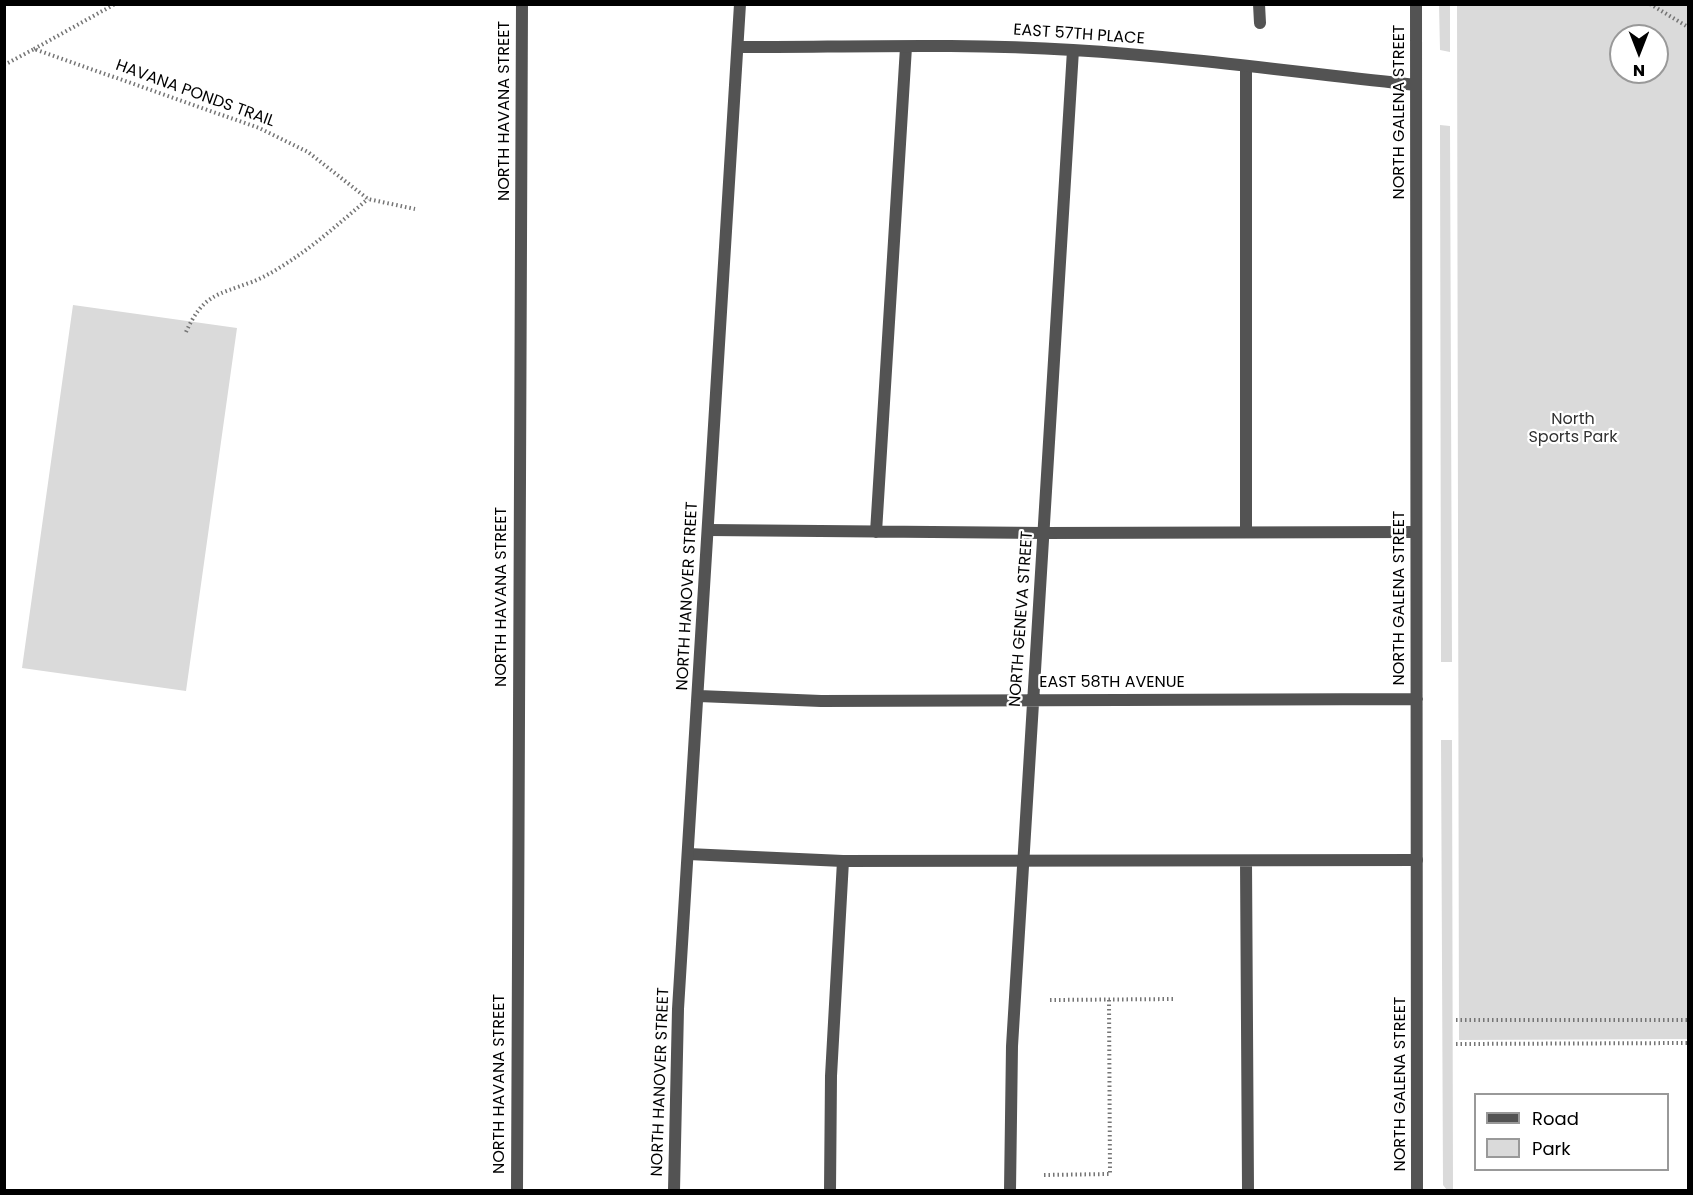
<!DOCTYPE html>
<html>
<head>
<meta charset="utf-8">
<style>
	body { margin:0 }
	#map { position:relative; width:1693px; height:1195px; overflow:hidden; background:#fff; font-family:Poppins,sans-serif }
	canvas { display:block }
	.frame { position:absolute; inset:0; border:6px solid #000; pointer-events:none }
	.legend { position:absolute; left:1474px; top:1093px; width:195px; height:78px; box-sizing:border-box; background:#fff; border:2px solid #999; margin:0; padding:8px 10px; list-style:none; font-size:18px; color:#000 }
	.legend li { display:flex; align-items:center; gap:12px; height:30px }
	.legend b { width:30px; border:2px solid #999 }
	.north { position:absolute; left:1609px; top:24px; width:60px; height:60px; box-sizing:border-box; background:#fff; border:2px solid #999; border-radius:50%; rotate:180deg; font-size:16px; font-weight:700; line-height:24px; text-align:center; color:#000 }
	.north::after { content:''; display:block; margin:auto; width:21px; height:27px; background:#000; clip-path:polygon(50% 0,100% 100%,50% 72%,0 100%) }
</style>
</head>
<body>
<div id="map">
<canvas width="1693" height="1195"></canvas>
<div class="frame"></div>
<ul class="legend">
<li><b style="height:8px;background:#535353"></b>Road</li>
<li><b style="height:16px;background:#dadada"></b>Park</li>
</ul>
<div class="north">N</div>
</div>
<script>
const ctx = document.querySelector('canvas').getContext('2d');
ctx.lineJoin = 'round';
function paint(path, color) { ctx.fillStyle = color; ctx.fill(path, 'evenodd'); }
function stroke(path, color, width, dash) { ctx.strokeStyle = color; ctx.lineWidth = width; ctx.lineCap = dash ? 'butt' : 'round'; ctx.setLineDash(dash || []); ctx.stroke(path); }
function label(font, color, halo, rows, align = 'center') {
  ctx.font = font + ' Poppins,sans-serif'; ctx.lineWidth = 4.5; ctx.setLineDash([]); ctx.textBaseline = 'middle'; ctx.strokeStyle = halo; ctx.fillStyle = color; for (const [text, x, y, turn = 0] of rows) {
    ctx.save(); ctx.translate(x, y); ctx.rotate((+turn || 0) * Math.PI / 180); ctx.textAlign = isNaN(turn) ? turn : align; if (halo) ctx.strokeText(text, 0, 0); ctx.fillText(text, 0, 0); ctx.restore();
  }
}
const green = new Path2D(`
	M 1439,5 L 1450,5 L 1450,52 L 1440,50 Z
	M 1457,5 L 1688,5 L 1688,1039 L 1459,1040 ZM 1621,36 L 1657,36 L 1657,72 L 1621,72 Z
	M 1440,125 L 1450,126 L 1452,662 L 1441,662 Z
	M 73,305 L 237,328 L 186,691 L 22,668 Z
	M 1441,740 L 1452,740 L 1453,1190 L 1447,1190 L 1443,1185 Z`);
const path = new Path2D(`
	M 1650,4 L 1688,27
	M 34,49 L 115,4
	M 4,65 L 34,49 L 259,128 L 308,152 L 368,199 L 415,209
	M 186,332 C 203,295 216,295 252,282 C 267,276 283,266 296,257 C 321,240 344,219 368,199
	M 1050,1000 L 1174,999
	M 1456,1020 L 1688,1020
	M 1456,1044 L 1688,1043
	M 1044,1175 L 1110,1174 L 1109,1000`);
const service = new Path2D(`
	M 1259,4 L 1260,23
	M 1246,67 L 1246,532
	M 708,530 L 1044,533 L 1416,532
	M 876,532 L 906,47
	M 688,854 L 843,861 L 1417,860
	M 1246,861 L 1248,1190
	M 830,1190 L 831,1076 L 843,861`);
const minor = new Path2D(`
	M 1416,4 L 1417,1190
	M 738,47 C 850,47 962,43 1073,50 C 1188,57 1302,73 1416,85
	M 699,696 L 821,701 L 1417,699
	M 517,1190 L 522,4
	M 674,1190 L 678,1009 L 740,4
	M 1010,1190 L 1012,1046 L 1073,50`);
const streetNames = [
	["EAST 57TH PLACE",1079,35,4],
	["HAVANA PONDS TRAIL",195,94,20],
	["NORTH HAVANA STREET",505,111,-90],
	["NORTH GALENA STREET",1400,112,-90],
	["NORTH HANOVER STREET",688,596,-87],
	["NORTH HAVANA STREET",502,597,-90],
	["NORTH GALENA STREET",1400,598,-90],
	["NORTH GENEVA STREET",1022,619,-86],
	["EAST 58TH AVENUE",1112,683],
	["NORTH HANOVER STREET",661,1082,-88],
	["NORTH HAVANA STREET",500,1084,-90],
	["NORTH GALENA STREET",1401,1084,-90]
];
const parkNames = [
	["North",1573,420],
	["Sports Park",1573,438]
];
paint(green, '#dadada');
stroke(path, '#757575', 4, [1.5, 3]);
stroke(service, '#535353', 12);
stroke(minor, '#535353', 12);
label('16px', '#000', '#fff', streetNames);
label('16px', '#313131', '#fff', parkNames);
</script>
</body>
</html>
